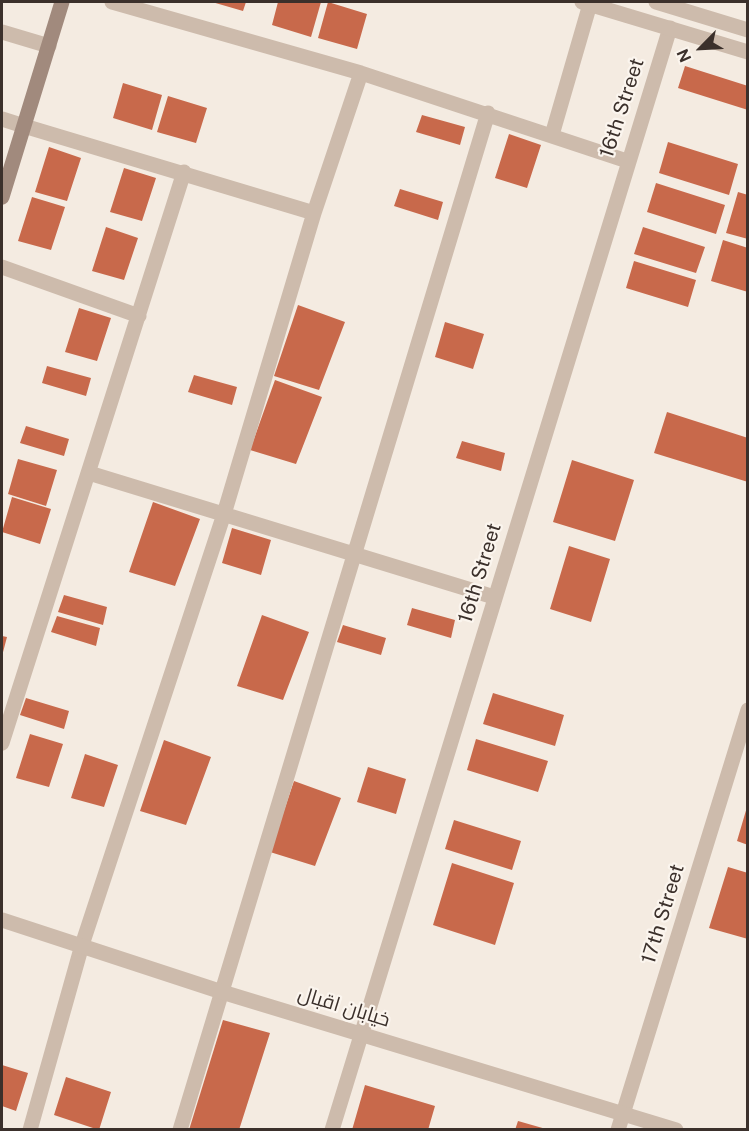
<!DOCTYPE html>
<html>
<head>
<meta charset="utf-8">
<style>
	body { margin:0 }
	#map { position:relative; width:749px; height:1131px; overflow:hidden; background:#f4ebe1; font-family:"Public Sans",sans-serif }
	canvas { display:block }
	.frame { position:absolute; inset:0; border:3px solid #3b302b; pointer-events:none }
	.north { position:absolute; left:671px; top:18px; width:60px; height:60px; -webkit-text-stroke:4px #fbf5ee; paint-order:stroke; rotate:246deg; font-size:16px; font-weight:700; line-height:24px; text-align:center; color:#3b302b }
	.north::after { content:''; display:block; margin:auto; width:21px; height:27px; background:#3b302b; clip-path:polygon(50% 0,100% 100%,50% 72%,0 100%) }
</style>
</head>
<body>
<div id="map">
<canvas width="749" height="1131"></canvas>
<div class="frame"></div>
<div class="north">N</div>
</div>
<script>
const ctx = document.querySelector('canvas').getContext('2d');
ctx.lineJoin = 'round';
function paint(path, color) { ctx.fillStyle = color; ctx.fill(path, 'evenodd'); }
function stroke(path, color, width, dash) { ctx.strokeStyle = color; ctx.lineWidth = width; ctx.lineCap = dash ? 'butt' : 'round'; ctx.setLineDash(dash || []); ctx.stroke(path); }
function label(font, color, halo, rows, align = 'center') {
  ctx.font = font + ' "Public Sans",Cairo,sans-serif'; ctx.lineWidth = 4.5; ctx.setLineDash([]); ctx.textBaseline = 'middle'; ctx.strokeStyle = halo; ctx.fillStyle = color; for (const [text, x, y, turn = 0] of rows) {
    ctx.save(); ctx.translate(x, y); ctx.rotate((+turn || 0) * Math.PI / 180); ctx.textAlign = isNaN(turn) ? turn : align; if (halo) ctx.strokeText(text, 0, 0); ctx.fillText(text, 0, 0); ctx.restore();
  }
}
const building = new Path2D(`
	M 212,2 L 246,2 L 243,11 Z
	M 278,2 L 321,2 L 311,37 L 272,25 Z
	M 328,2 L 367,14 L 357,49 L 318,38 Z
	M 685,66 L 748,86 L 748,110 L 678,88 Z
	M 123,83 L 162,95 L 152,130 L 113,118 Z
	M 168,96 L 207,108 L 196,143 L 157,132 Z
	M 422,115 L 465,127 L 460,145 L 416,132 Z
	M 509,134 L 541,145 L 527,188 L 495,178 Z
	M 668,142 L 738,164 L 729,195 L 659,173 Z
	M 49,147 L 81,158 L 67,201 L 35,192 Z
	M 124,168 L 156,178 L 142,221 L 110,212 Z
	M 656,183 L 725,205 L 716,234 L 647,212 Z
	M 400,189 L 443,202 L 438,220 L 394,206 Z
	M 738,192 L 748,195 L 748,239 L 726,233 Z
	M 32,197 L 65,207 L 51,250 L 18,241 Z
	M 106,227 L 138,238 L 124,280 L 92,271 Z
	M 643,227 L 705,247 L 696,273 L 634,254 Z
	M 723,240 L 748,248 L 748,292 L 711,281 Z
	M 634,261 L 696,280 L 688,307 L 626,288 Z
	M 298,305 L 345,322 L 319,390 L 274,376 Z
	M 79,308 L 111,318 L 97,361 L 65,352 Z
	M 445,322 L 484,334 L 473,369 L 435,357 Z
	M 47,366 L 91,378 L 86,396 L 42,383 Z
	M 194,375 L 237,387 L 232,405 L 188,392 Z
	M 275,380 L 322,397 L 296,464 L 250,450 Z
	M 667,412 L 748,438 L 748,482 L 654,453 Z
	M 26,426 L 69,439 L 64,456 L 20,443 Z
	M 462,441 L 505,453 L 501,471 L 456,458 Z
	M 18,459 L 57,470 L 46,506 L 8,494 Z
	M 572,460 L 634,480 L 615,541 L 553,522 Z
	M 12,497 L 51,509 L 40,544 L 2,532 Z
	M 153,502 L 200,519 L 175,586 L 129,572 Z
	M 232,528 L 271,540 L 261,575 L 222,563 Z
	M 569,546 L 610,559 L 591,622 L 550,609 Z
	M 64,595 L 107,607 L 103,625 L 58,612 Z
	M 412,608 L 455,620 L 451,638 L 407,625 Z
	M 262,615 L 309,632 L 283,700 L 237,686 Z
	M 57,616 L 100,628 L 96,646 L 51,632 Z
	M 343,625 L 386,638 L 381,655 L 337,642 Z
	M 2,636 L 7,637 L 2,656 Z
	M 493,693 L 564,715 L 555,746 L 483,724 Z
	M 26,698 L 69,711 L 64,729 L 20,715 Z
	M 30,734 L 63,744 L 49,787 L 16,778 Z
	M 476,739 L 548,761 L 538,792 L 467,770 Z
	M 164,740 L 211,757 L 186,825 L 140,811 Z
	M 85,754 L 118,765 L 104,807 L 71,798 Z
	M 368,767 L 406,779 L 396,814 L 357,802 Z
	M 294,781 L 341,798 L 315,866 L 270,852 Z
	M 747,807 L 748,807 L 748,845 L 737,841 Z
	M 454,820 L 521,841 L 512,870 L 445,849 Z
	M 452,863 L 514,883 L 495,945 L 433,925 Z
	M 728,867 L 748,873 L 748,939 L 709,928 Z
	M 223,1020 L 270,1033 L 239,1130 L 189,1130 Z
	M 2,1065 L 28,1073 L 16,1111 L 2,1106 Z
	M 66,1077 L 111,1092 L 99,1130 L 54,1115 Z
	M 365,1085 L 435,1106 L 428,1130 L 352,1130 Z
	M 518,1121 L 546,1129 L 545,1130 L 515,1130 Z`);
const minor = new Path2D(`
	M 112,2 L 361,73 L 627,161
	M 2,32 L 49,46
	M 24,126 L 314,213
	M 552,135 L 590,4
	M 2,267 L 139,316
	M 89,473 L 494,597
	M 2,743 L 184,172
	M 30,1130 L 82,945 L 224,514 L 314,213 L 361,73
	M 180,1130 L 488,113
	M 332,1130 L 670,28
	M 618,1130 L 748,710`);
const tertiary = new Path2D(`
	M 582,2 L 748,52
	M 656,2 L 748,30
	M 2,119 L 24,126
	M 2,920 L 222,992 L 676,1130`);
const secondary = new Path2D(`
	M 2,197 L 62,2`);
const streetNames = [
	["16th Street",622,108,-72],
	["16th Street",480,573,-73],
	["17th Street",663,914,-73],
	["خیابان اقبال",344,1007,17]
];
paint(building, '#c8694b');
stroke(minor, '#cdbbac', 15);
stroke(tertiary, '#cdbbac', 15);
stroke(secondary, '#a18a7d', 15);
label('20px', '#3b302b', '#fbf5ee', streetNames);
</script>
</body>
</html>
